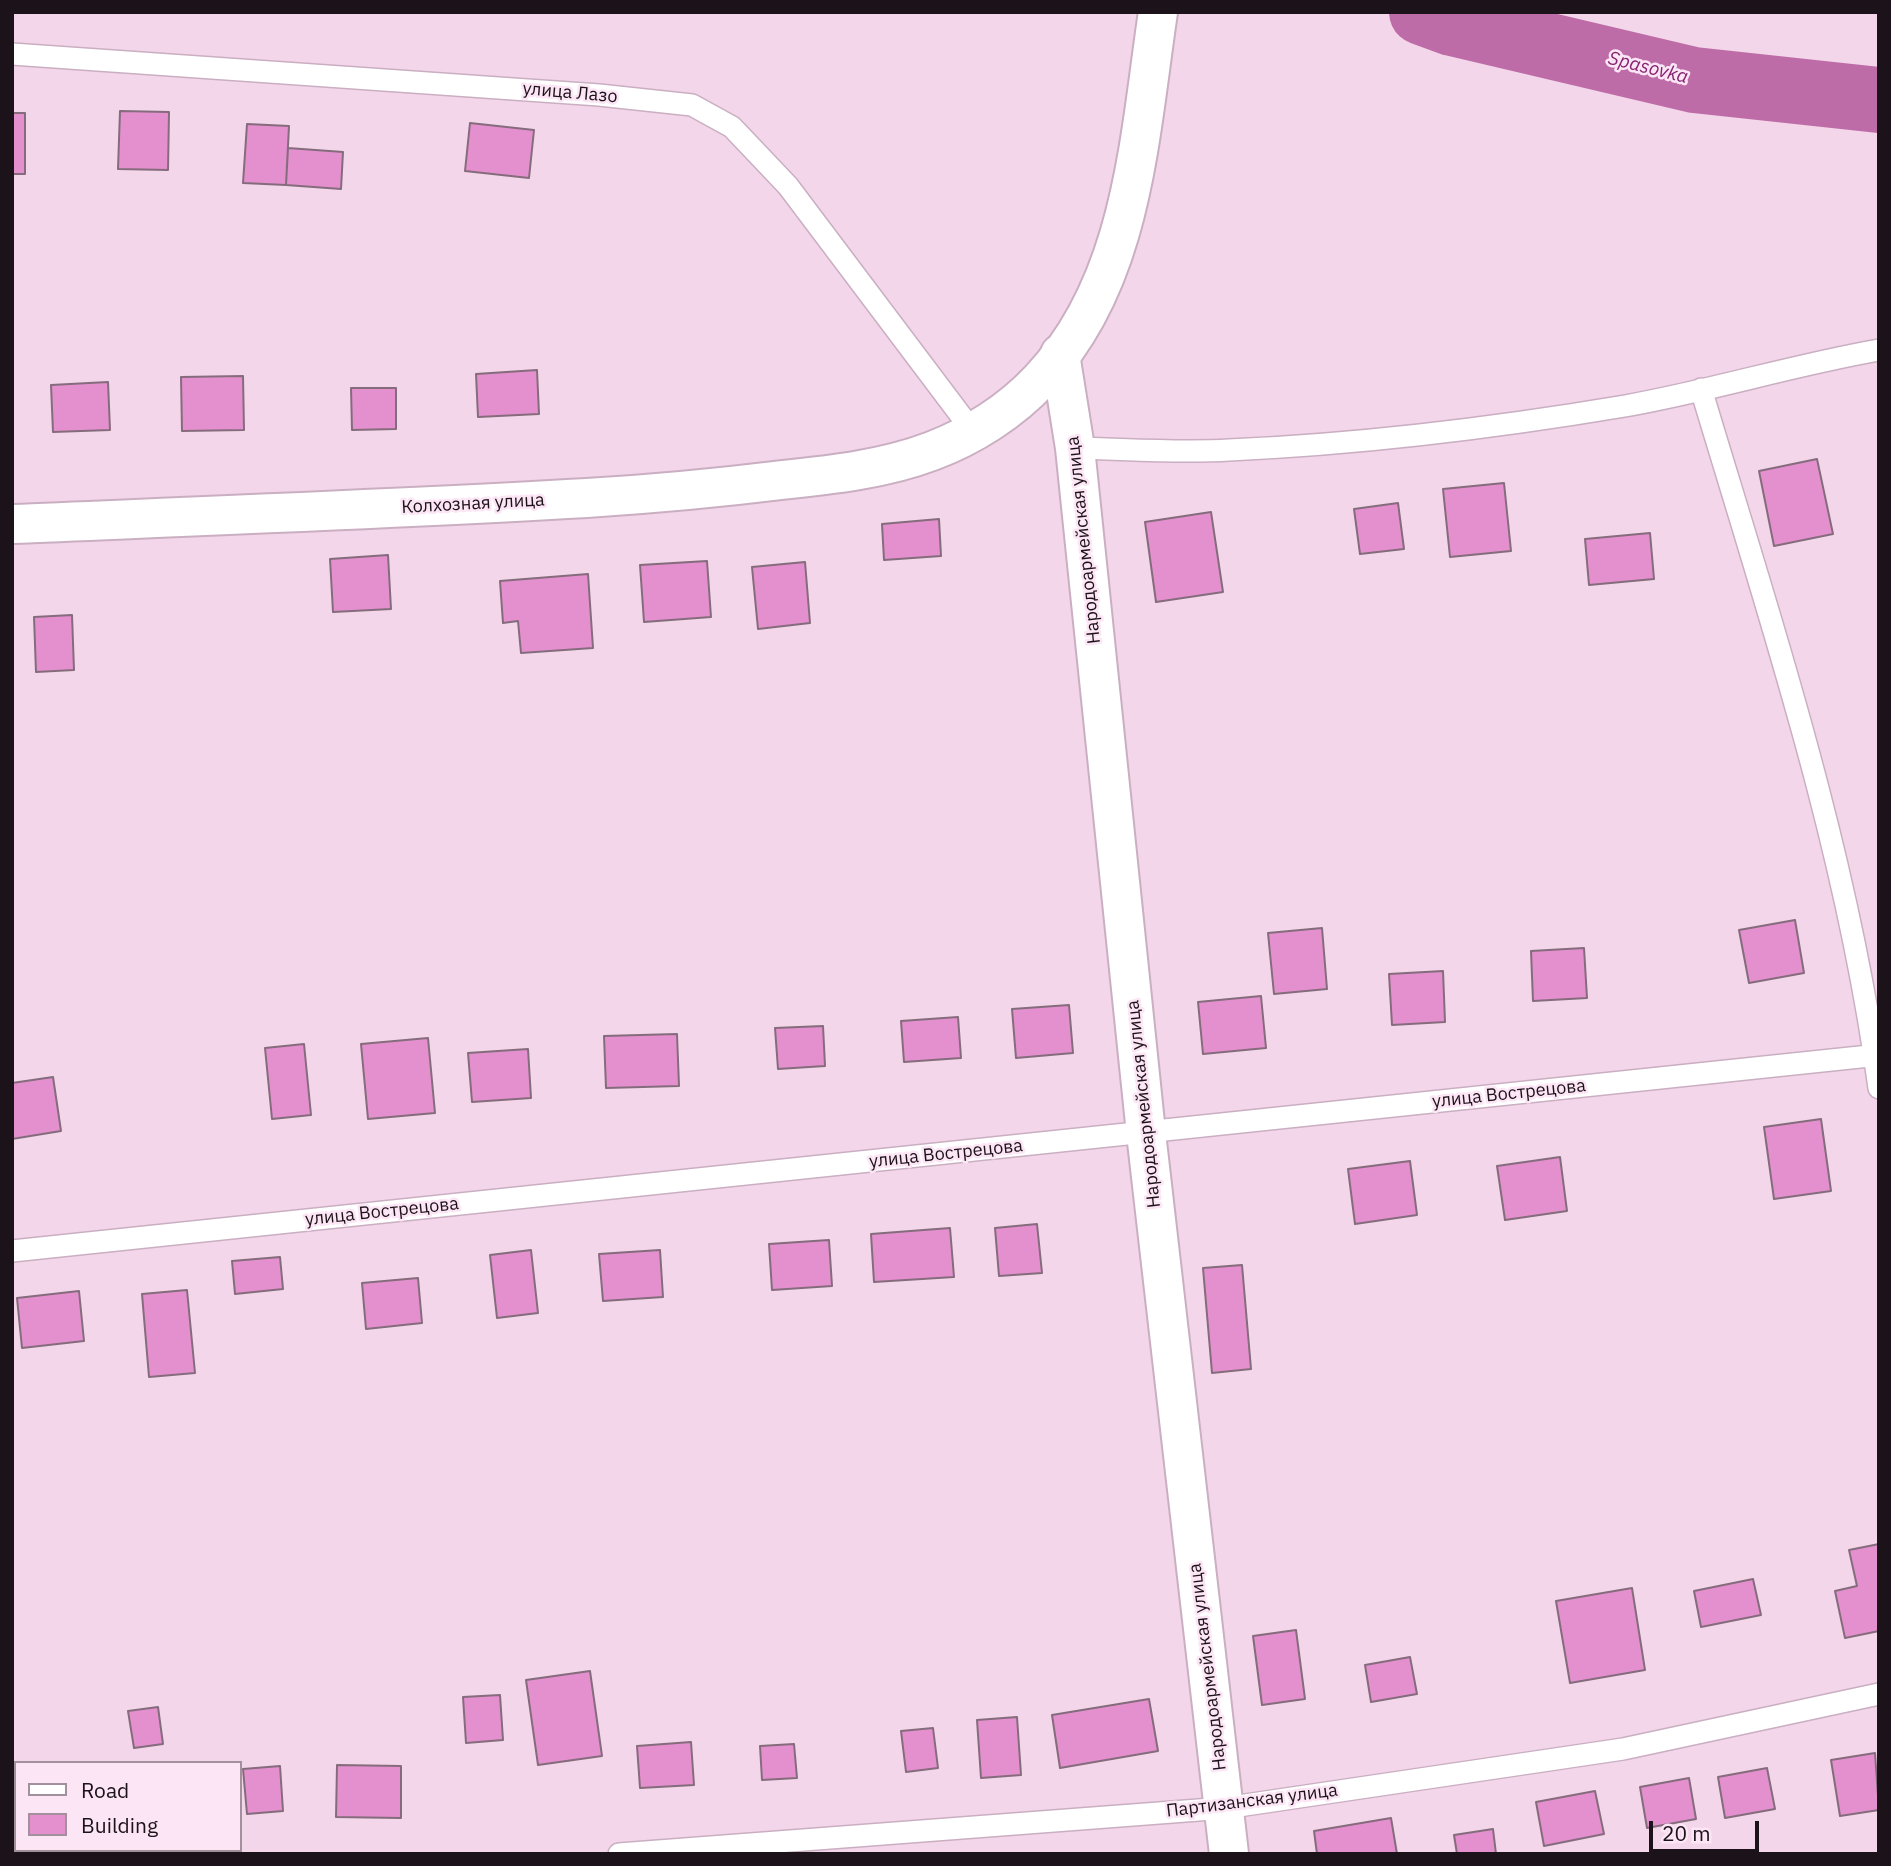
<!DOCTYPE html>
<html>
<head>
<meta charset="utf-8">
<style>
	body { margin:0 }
	#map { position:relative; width:1891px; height:1866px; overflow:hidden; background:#f3d6e9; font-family:"IBM Plex Sans",sans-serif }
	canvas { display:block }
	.frame { position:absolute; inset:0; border:14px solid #1c1219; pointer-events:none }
	.legend { position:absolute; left:14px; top:1761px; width:228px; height:91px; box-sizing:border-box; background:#fce5f5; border:2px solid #a2919d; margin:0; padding:9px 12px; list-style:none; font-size:21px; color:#1c1219 }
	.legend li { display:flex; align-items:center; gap:14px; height:35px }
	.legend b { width:35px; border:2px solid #a2919d }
	.scale { position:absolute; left:1649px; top:1821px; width:110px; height:32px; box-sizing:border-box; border:4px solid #1c1219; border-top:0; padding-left:9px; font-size:21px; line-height:24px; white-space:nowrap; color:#1c1219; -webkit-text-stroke:5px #fce5f5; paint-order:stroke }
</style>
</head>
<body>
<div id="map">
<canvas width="1891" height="1866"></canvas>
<div class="frame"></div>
<ul class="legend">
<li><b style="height:9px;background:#fff"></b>Road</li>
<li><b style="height:19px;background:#e590ce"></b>Building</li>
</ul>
<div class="scale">20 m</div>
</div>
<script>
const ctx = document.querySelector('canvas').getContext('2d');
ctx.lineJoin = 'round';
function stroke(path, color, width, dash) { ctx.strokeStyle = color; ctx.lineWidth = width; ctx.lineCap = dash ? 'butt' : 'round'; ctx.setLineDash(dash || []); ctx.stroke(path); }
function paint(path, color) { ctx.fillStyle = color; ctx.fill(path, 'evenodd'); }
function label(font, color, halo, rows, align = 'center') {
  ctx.font = font + ' "IBM Plex Sans",sans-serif'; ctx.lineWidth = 5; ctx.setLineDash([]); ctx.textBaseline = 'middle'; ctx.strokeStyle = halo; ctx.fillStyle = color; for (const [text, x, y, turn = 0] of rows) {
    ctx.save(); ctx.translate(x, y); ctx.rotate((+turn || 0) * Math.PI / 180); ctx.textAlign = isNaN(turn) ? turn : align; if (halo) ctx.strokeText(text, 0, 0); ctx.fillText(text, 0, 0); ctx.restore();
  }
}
const river = new Path2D(`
	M 1422,12 L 1452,23 L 1694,80 L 1879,100`);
const building = new Path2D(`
	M 120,111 L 169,112 L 168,170 L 118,169 Z
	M 12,113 L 25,113 L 25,174 L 12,174 Z
	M 470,123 L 534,130 L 529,178 L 465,171 Z
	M 247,124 L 289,126 L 286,185 L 243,183 Z
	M 288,148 L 343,152 L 341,189 L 286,185 Z
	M 537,370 L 539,414 L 478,417 L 476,374 Z
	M 243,376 L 244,430 L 182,431 L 181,377 Z
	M 108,382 L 110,430 L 53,432 L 51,385 Z
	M 351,388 L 396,388 L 396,429 L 352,430 Z
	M 1817,459 L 1833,534 L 1774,546 L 1759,471 Z
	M 1504,483 L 1511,551 L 1450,557 L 1443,489 Z
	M 1398,503 L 1404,549 L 1360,554 L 1354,509 Z
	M 1211,512 L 1223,592 L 1156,602 L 1145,522 Z
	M 939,519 L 941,556 L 884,560 L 882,524 Z
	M 1650,533 L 1654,579 L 1589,585 L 1585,539 Z
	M 388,555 L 391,609 L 333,612 L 330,559 Z
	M 707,561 L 711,617 L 644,622 L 640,565 Z
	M 805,562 L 810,623 L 758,629 L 752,567 Z
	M 588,574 L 593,648 L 521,653 L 518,621 L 503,623 L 500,581 Z
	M 72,615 L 74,670 L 36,672 L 34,617 Z
	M 1795,920 L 1804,973 L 1749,983 L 1739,930 Z
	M 1322,928 L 1327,989 L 1274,994 L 1268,933 Z
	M 1584,948 L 1587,998 L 1533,1001 L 1531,951 Z
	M 1443,971 L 1445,1022 L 1392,1025 L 1389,974 Z
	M 1261,996 L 1266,1048 L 1203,1054 L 1198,1002 Z
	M 1069,1005 L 1073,1053 L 1016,1058 L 1012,1009 Z
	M 958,1017 L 961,1058 L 904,1062 L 901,1021 Z
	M 823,1026 L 825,1066 L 778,1069 L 775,1028 Z
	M 677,1034 L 679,1086 L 606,1088 L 604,1036 Z
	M 428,1038 L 435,1113 L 368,1119 L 361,1044 Z
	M 304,1044 L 311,1115 L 272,1119 L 265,1048 Z
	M 528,1049 L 531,1098 L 472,1102 L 468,1053 Z
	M 53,1077 L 61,1131 L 12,1139 L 12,1083 Z
	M 1821,1119 L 1831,1191 L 1774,1199 L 1764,1127 Z
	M 1560,1157 L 1567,1211 L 1505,1220 L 1497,1166 Z
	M 1410,1161 L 1417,1215 L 1355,1224 L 1348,1169 Z
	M 1037,1224 L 1042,1273 L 999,1276 L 995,1228 Z
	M 950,1228 L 954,1277 L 874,1282 L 871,1234 Z
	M 829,1240 L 832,1286 L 772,1290 L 769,1244 Z
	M 531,1250 L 538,1313 L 497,1318 L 490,1255 Z
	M 660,1250 L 663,1297 L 603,1301 L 599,1254 Z
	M 280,1257 L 283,1289 L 235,1294 L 232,1261 Z
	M 1242,1265 L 1251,1369 L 1212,1373 L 1203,1268 Z
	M 418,1278 L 422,1323 L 366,1329 L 362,1283 Z
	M 187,1290 L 195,1373 L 149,1377 L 142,1294 Z
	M 79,1291 L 84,1341 L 22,1348 L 17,1298 Z
	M 1879,1544 L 1879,1631 L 1845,1638 L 1835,1591 L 1857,1586 L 1849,1550 Z
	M 1753,1579 L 1761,1615 L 1701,1627 L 1694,1591 Z
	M 1632,1588 L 1645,1670 L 1570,1683 L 1556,1601 Z
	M 1296,1630 L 1305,1699 L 1262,1705 L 1253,1636 Z
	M 1410,1657 L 1417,1694 L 1371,1702 L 1365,1665 Z
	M 590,1671 L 602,1756 L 538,1765 L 526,1680 Z
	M 500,1695 L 503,1740 L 466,1743 L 463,1697 Z
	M 1149,1699 L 1158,1751 L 1060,1768 L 1052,1715 Z
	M 158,1707 L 163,1744 L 134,1748 L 128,1711 Z
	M 1017,1717 L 1021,1775 L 981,1778 L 977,1720 Z
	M 933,1728 L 938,1768 L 906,1772 L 901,1731 Z
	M 691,1742 L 694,1785 L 640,1788 L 637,1746 Z
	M 794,1744 L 797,1778 L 762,1780 L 760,1746 Z
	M 1875,1753 L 1879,1810 L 1840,1816 L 1831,1760 Z
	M 337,1765 L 401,1766 L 401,1818 L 336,1817 Z
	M 280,1766 L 283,1811 L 247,1814 L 243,1769 Z
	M 1767,1768 L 1775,1809 L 1725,1818 L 1718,1777 Z
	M 1689,1778 L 1696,1819 L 1647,1828 L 1640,1787 Z
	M 1595,1791 L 1604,1834 L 1544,1846 L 1536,1802 Z
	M 1391,1818 L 1397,1854 L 1317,1854 L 1314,1831 Z
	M 1493,1829 L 1496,1854 L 1457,1854 L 1454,1835 Z`);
const service = new Path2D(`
	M 12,54 L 599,95 L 692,105 L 732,127 L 788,186 L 974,433
	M 1701,389 C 1770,619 1847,850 1879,1088
	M 1075,448 C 1126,449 1178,453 1229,450 C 1362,444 1494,428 1625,406 C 1710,391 1793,365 1879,350
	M 12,1251 L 1879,1055
	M 619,1854 L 1225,1808 L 1623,1749 L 1879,1694`);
const minor = new Path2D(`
	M 1060,354 L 1075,448 L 1146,1133 L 1229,1854`);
const tertiary = new Path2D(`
	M 12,524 C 204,516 395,509 587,498 C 652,494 717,488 782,480 C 831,475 885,469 932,451 C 972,436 1011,411 1040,380 C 1133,282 1139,139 1158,12`);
const streetNames = [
	["улица Лазо",570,93,5],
	["Колхозная улица",473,504,-3],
	["Народоармейская улица",1084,540,-96],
	["улица Вострецова",1509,1094,-6],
	["Народоармейская улица",1144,1104,-96],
	["улица Вострецова",946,1154,-6],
	["улица Вострецова",382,1212,-6],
	["Народоармейская улица",1208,1667,-97],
	["Партизанская улица",1252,1801,-7]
];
const waterNames = [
	["Spasovka",1648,68,14]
];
stroke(river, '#bd6ca8', 66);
paint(building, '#e590ce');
stroke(building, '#856c7d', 2);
stroke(service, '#caafc2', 24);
stroke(minor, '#caafc2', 42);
stroke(tertiary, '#caafc2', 42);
stroke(service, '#fff', 21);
stroke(minor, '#fff', 38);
stroke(tertiary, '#fff', 38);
label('18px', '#1c1219', '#fce5f5', streetNames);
label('italic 19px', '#852371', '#fce5f5', waterNames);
</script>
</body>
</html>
